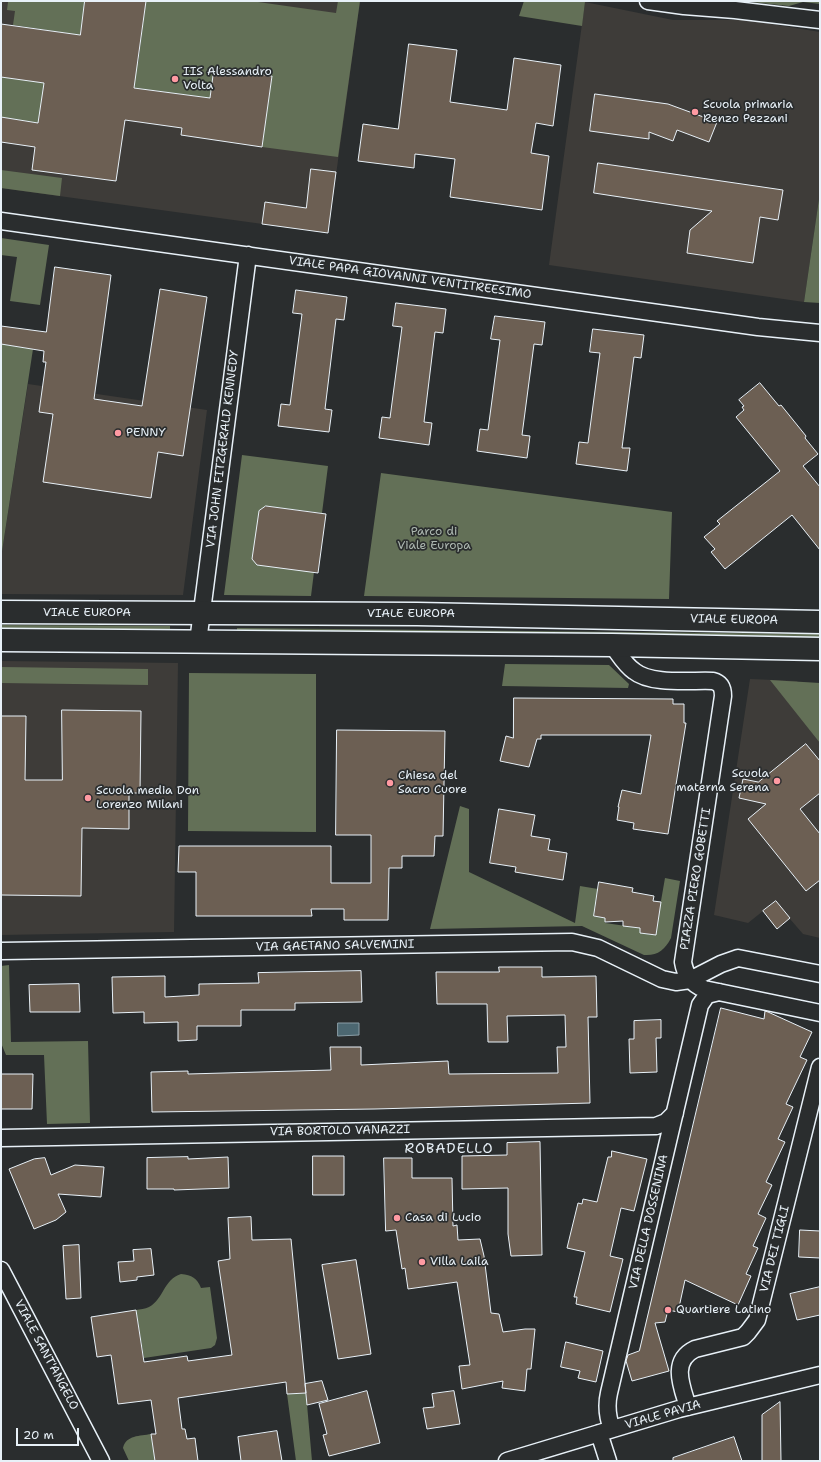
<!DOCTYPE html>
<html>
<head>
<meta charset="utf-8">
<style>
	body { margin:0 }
	#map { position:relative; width:821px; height:1462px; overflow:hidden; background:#2a2d2e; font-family:"Shantell Sans",sans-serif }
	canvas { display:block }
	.frame { position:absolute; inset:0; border:2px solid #e8f1f8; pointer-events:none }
	.scale { position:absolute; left:16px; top:1428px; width:63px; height:18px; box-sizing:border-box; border:2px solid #e8f1f8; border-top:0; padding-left:5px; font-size:12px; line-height:14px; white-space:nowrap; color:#e8f1f8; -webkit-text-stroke:3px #2a2d2e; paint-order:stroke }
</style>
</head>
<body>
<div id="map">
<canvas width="821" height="1462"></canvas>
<div class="frame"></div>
<div class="scale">20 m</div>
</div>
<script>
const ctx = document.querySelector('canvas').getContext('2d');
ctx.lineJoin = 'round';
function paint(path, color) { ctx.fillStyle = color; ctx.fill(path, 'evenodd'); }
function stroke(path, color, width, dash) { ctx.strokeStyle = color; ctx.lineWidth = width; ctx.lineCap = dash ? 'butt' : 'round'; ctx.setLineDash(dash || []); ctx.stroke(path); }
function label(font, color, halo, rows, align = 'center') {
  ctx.font = font + ' "Shantell Sans",sans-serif'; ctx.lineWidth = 3.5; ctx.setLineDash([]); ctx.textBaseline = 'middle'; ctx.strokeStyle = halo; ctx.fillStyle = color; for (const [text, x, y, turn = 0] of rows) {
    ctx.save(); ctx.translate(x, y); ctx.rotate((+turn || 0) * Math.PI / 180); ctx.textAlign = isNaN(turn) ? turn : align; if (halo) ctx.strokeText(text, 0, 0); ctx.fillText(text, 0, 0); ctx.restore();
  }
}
const built = new Path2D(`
	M 1,1 L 360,1 L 328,233 L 1,188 Z
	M 585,2 L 673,20 L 747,20 L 820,32 L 820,192 L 804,302 L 549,265 Z
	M 28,384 L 207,410 L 183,595 L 1,594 L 1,558 Z
	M 1,661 L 178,663 L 174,932 L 1,935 Z
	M 750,679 L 797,681 L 820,710 L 820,938 L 803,934 L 790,919 L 777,929 L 763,911 L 748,923 L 714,915 Z`);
const green = new Path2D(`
	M 1,1 L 85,1 L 80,35 L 13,25 L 15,11 L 7,10 L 8,2 Z
	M 146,1 L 251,1 L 336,13 L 338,1 L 360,1 L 338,157 L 262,147 L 272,76 L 214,68 L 210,98 L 122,86 L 125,63 L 138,64 Z
	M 524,1 L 582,1 L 585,2 L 582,26 L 519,16 Z
	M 742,1 L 820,1 L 820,4 L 803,2 L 789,6 Z
	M 1,77 L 73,87 L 38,123 L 1,117 Z
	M 1,170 L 62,178 L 60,196 L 1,188 Z
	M 820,192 L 820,303 L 804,302 Z
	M 1,238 L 49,245 L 40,305 L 10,301 L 17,257 L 1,255 Z
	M 1,344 L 33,349 L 1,558 Z
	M 242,455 L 328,466 L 322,513 L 266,506 L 259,511 L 314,572 L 311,596 L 224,595 Z
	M 381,473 L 672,512 L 669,599 L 364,596 Z
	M 1,625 L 170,626 L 170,635 L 1,633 Z
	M 237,628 L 820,634 L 820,641 L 237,635 Z
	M 505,664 L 609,665 L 629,684 L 628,688 L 502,686 Z
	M 1,667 L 148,669 L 148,685 L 1,683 Z
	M 189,673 L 316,674 L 316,832 L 188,831 Z
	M 770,680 L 820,683 L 820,743 Z
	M 460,806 L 469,809 L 469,872 L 575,923 L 580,886 L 598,889 L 594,916 L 605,918 L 605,923 L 640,928 L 640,933 L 655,935 L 665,878 L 680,881 L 671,938 C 665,950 657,956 644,955 L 582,926 L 430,929 Z
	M 9,965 L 11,1042 L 88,1041 L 90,1123 L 47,1124 L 44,1055 L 6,1055 L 1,1043 L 1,966 Z
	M 181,1274 C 192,1275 197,1278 201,1288 L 210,1287 L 217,1338 L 215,1345 L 211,1348 L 144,1358 L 136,1310 C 140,1309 145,1309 149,1307 C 164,1299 163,1280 181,1274 Z
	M 306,1393 L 312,1461 L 296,1461 L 287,1394 Z
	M 151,1434 L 155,1461 L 129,1461 L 123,1448 C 126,1435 140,1436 151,1434 Z`);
const water = new Path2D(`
	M 338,1023 L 359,1023 L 359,1035 L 338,1036 Z`);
const building = new Path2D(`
	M 85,1 L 146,1 L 134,88 L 210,98 L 214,68 L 272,76 L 262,147 L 181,135 L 182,128 L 125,120 L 116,181 L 32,170 L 35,147 L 1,142 L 1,117 L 38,123 L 44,83 L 1,77 L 1,24 L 80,35 Z
	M 409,44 L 457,50 L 450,102 L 507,110 L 514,58 L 561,65 L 553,126 L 536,123 L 531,153 L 549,156 L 542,210 L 450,197 L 455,159 L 415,154 L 414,168 L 358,161 L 363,124 L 398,129 Z
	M 595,94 L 668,104 L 717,122 L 709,142 L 677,130 L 673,141 L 649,132 L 649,139 L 590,131 Z
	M 598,163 L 783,190 L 778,220 L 760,217 L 753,263 L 687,253 L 690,230 L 712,211 L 594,193 Z
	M 311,169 L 336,172 L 328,233 L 262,224 L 265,202 L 306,208 Z
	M 55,267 L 111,275 L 94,399 L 142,406 L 160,289 L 207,297 L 183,456 L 158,452 L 151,498 L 43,482 L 53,414 L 39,412 L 46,362 L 43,362 L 44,351 L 1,344 L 1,326 L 46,332 Z
	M 296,290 L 347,297 L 344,320 L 336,319 L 325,409 L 332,410 L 329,432 L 278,426 L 281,404 L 290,405 L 302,314 L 293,313 Z
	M 396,303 L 446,309 L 443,333 L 435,332 L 424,422 L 432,423 L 429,445 L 379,438 L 382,417 L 390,418 L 402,327 L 393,326 Z
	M 495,316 L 545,322 L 542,345 L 534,344 L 522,435 L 530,436 L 527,458 L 477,451 L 480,429 L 488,430 L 500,340 L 491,339 Z
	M 593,329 L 644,335 L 641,358 L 634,357 L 622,448 L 630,448 L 627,471 L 576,464 L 579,442 L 588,443 L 600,353 L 590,352 Z
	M 760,383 L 779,406 L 781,405 L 806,436 L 805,438 L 818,454 L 803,466 L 820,487 L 820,550 L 792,515 L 725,569 L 711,552 L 715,549 L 704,537 L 720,524 L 717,521 L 780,471 L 736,417 L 744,410 L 742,407 L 744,406 L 739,400 Z
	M 266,506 L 326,514 L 318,573 L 257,565 L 252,559 L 259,511 Z
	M 514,698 L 673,699 L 673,704 L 684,704 L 684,723 L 686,723 L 668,834 L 633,829 L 634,823 L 617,820 L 619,807 L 618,807 L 622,790 L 641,794 L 651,735 L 541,735 L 541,739 L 537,739 L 529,767 L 500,761 L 506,736 L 513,738 Z
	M 62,710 L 141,711 L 140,793 L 129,793 L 129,829 L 82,828 L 81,896 L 1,895 L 1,716 L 26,716 L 25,780 L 62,780 Z
	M 337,730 L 445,731 L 443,836 L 435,836 L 434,856 L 402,856 L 402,868 L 389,868 L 388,920 L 344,920 L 344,909 L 311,909 L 312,916 L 196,916 L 196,872 L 178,872 L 179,846 L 331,846 L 331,883 L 371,883 L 371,835 L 336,835 Z
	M 806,744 L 820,761 L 820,793 L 800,809 L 820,834 L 820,880 L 806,891 L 748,819 L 766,804 L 739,798 L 743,779 L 758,782 Z
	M 499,809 L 535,815 L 531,836 L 550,839 L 548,850 L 567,853 L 563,880 L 515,872 L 516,867 L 490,863 Z
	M 599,882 L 633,888 L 632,892 L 654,896 L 653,901 L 661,902 L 656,935 L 640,933 L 640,928 L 623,926 L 623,921 L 605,922 L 605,918 L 594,916 Z
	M 776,901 L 790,918 L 777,929 L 763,911 Z
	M 499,967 L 542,967 L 542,977 L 596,976 L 597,1017 L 588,1017 L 590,1103 L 375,1109 L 152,1112 L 151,1072 L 188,1071 L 188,1074 L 331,1070 L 330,1047 L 361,1047 L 361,1065 L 448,1061 L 449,1074 L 558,1073 L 557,1047 L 566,1047 L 565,1015 L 507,1016 L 508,1042 L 488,1042 L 487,1004 L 437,1004 L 436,972 L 499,972 Z
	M 361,971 L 362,1002 L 295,1003 L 295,1010 L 241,1010 L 241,1026 L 197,1026 L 197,1040 L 178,1041 L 178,1022 L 144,1023 L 144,1012 L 113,1013 L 112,977 L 165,976 L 165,997 L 199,995 L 199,984 L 259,983 L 258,973 Z
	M 79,984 L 80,1012 L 30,1012 L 29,985 Z
	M 721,1008 L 764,1019 L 765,1011 L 768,1012 L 812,1032 L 800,1057 L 807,1060 L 786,1104 L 793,1107 L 778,1139 L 785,1142 L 766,1182 L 772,1185 L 758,1214 L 766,1218 L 753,1246 L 758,1248 L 746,1274 L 751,1276 L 738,1305 L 685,1280 L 678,1312 L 668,1310 L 665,1322 L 655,1323 L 669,1371 L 632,1381 L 626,1361 L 628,1355 L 639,1351 Z
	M 661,1020 L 661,1038 L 656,1038 L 657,1072 L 630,1073 L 629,1039 L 634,1039 L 634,1021 Z
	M 1,1074 L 33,1074 L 32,1109 L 1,1109 Z
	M 540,1142 L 542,1255 L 511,1256 L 508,1234 L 508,1188 L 462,1189 L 462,1156 L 507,1155 L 507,1143 Z
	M 612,1151 L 647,1159 L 634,1211 L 621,1208 L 610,1256 L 623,1259 L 610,1312 L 576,1304 L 577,1297 L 574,1297 L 585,1252 L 567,1248 L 578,1203 L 582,1204 L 583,1199 L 597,1202 L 608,1157 L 611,1157 Z
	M 313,1156 L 344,1156 L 344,1195 L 313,1195 Z
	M 188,1157 L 188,1159 L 228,1157 L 229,1188 L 174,1190 L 174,1189 L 147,1189 L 147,1158 Z
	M 45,1158 L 51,1175 L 75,1165 L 104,1167 L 101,1197 L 58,1194 L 66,1212 L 56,1220 L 34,1229 L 9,1169 L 34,1159 Z
	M 384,1158 L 412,1158 L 412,1178 L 452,1178 L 453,1226 L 457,1225 L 458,1240 L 480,1239 L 484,1256 L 491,1313 L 499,1314 L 503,1332 L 525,1329 L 535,1329 L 531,1369 L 527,1369 L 525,1391 L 502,1388 L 503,1381 L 462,1389 L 459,1366 L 470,1365 L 457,1282 L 408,1289 L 405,1268 L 402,1269 L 396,1230 L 386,1231 Z
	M 251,1217 L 252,1240 L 291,1239 L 306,1393 L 287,1394 L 286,1382 L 178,1398 L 182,1429 L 185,1429 L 187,1439 L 195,1438 L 198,1461 L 155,1461 L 151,1434 L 156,1434 L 151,1400 L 118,1404 L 111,1355 L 97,1357 L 91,1317 L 136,1310 L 144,1362 L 187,1356 L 188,1361 L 232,1355 L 218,1261 L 230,1259 L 228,1218 Z
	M 800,1230 L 820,1231 L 820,1258 L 799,1257 Z
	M 79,1245 L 81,1298 L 66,1299 L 63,1246 Z
	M 151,1249 L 154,1275 L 137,1277 L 137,1280 L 120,1282 L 118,1262 L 134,1261 L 133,1250 Z
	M 356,1260 L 371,1354 L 338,1359 L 322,1265 Z
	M 820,1287 L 820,1315 L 797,1320 L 790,1294 Z
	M 566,1342 L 603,1351 L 596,1382 L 578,1378 L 580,1371 L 561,1367 Z
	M 322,1381 L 328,1400 L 307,1405 L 305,1384 Z
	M 367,1391 L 380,1443 L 329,1456 L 323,1435 L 327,1434 L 319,1404 Z
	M 454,1391 L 460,1424 L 427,1429 L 423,1408 L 434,1407 L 432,1394 Z
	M 780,1402 L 781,1461 L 762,1461 L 762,1415 Z
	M 277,1431 L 282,1461 L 241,1461 L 238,1437 Z
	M 734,1437 L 742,1461 L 673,1461 L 673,1458 Z`);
const street = new Path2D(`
	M 648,1 L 684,6 L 735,10 L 820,20
	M 1,221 L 758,327 L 820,333
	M 198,642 L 248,255
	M 612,645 C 619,654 625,665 634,671 C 651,685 691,680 713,681 C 721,683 723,688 723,696 L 683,962 C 685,975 692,984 704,989 L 820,1013
	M 1,951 L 572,942 L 598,948 L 662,979 L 676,982 L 690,980 L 721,964 L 738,958 L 820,974
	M 1,1138 L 656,1126 L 666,1122 L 675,1113
	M 1,1270 L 101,1461
	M 688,1407 C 682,1387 670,1361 695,1349 L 743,1337 L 748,1332 L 757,1320 L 820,1067
	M 612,1429 C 607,1416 606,1406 609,1393 L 700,1005 L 707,995 L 719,992
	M 599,1433 L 608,1461
	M 507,1461 L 679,1409 L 820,1375`);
const secondary = new Path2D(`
	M 1,612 L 417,614 L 820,622
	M 1,640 L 612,645 L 820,649`);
const markers = [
	[175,79,4,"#ff9aa2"],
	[695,112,4,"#ff9aa2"],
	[118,433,4,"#ff9aa2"],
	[777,781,4,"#ff9aa2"],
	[390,783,4,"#ff9aa2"],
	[88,798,4,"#ff9aa2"],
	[397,1218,4,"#ff9aa2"],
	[422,1262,4,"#ff9aa2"],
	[668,1310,4,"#ff9aa2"]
];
const poiNames = [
	["IIS Alessandro",183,72],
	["Volta",183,86],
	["Scuola primaria",703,105],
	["Renzo Pezzani",703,119],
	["PENNY",126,433],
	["Scuola",769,774,"right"],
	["materna Serena",769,788,"right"],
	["Chiesa del",398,776],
	["Sacro Cuore",398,790],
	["Scuola media Don",96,791],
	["Lorenzo Milani",96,805],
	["Casa di Lucio",405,1218],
	["Villa Laila",430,1262],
	["Quartiere Latino",676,1310]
];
const streetNames = [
	["VIALE PAPA GIOVANNI VENTITREESIMO",410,278,8],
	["VIA JOHN FITZGERALD KENNEDY",223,449,-83],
	["VIALE EUROPA",87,613],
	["VIALE EUROPA",411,614],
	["VIALE EUROPA",734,620,1],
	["PIAZZA PIERO GOBETTI",696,879,-81],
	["VIA GAETANO SALVEMINI",335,946,-1],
	["VIA BORTOLO VANAZZI",340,1131,-1],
	["VIA DELLA DOSSENINA",649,1222,-77],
	["VIA DEI TIGLI",775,1249,-76],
	["VIALE SANT'ANGELO",46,1355,62],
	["VIALE PAVIA",663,1415,-16]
];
const parkNames = [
	["Parco di",434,532],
	["Viale Europa",434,546]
];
const quarterNames = [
	["ROBADELLO",449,1149]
];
paint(built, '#3e3c39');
paint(green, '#637057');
paint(water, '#4c6771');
stroke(water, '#8a9ea7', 1);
paint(building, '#6c5f53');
stroke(building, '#e8f1f8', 1);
stroke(street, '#e8f1f8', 19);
stroke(secondary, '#e8f1f8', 25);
stroke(street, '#2a2d2e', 16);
stroke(secondary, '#2a2d2e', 22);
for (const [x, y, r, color] of markers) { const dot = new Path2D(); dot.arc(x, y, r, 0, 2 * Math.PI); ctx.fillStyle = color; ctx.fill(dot); stroke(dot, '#2a2d2e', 1.5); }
label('12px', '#e8f1f8', '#2a2d2e', poiNames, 'left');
label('12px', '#e8f1f8', '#2a2d2e', streetNames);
label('12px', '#acb7b0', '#2a2d2e', parkNames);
ctx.letterSpacing = '1px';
label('14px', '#e8f1f8', '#2a2d2e', quarterNames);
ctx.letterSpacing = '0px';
</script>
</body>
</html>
